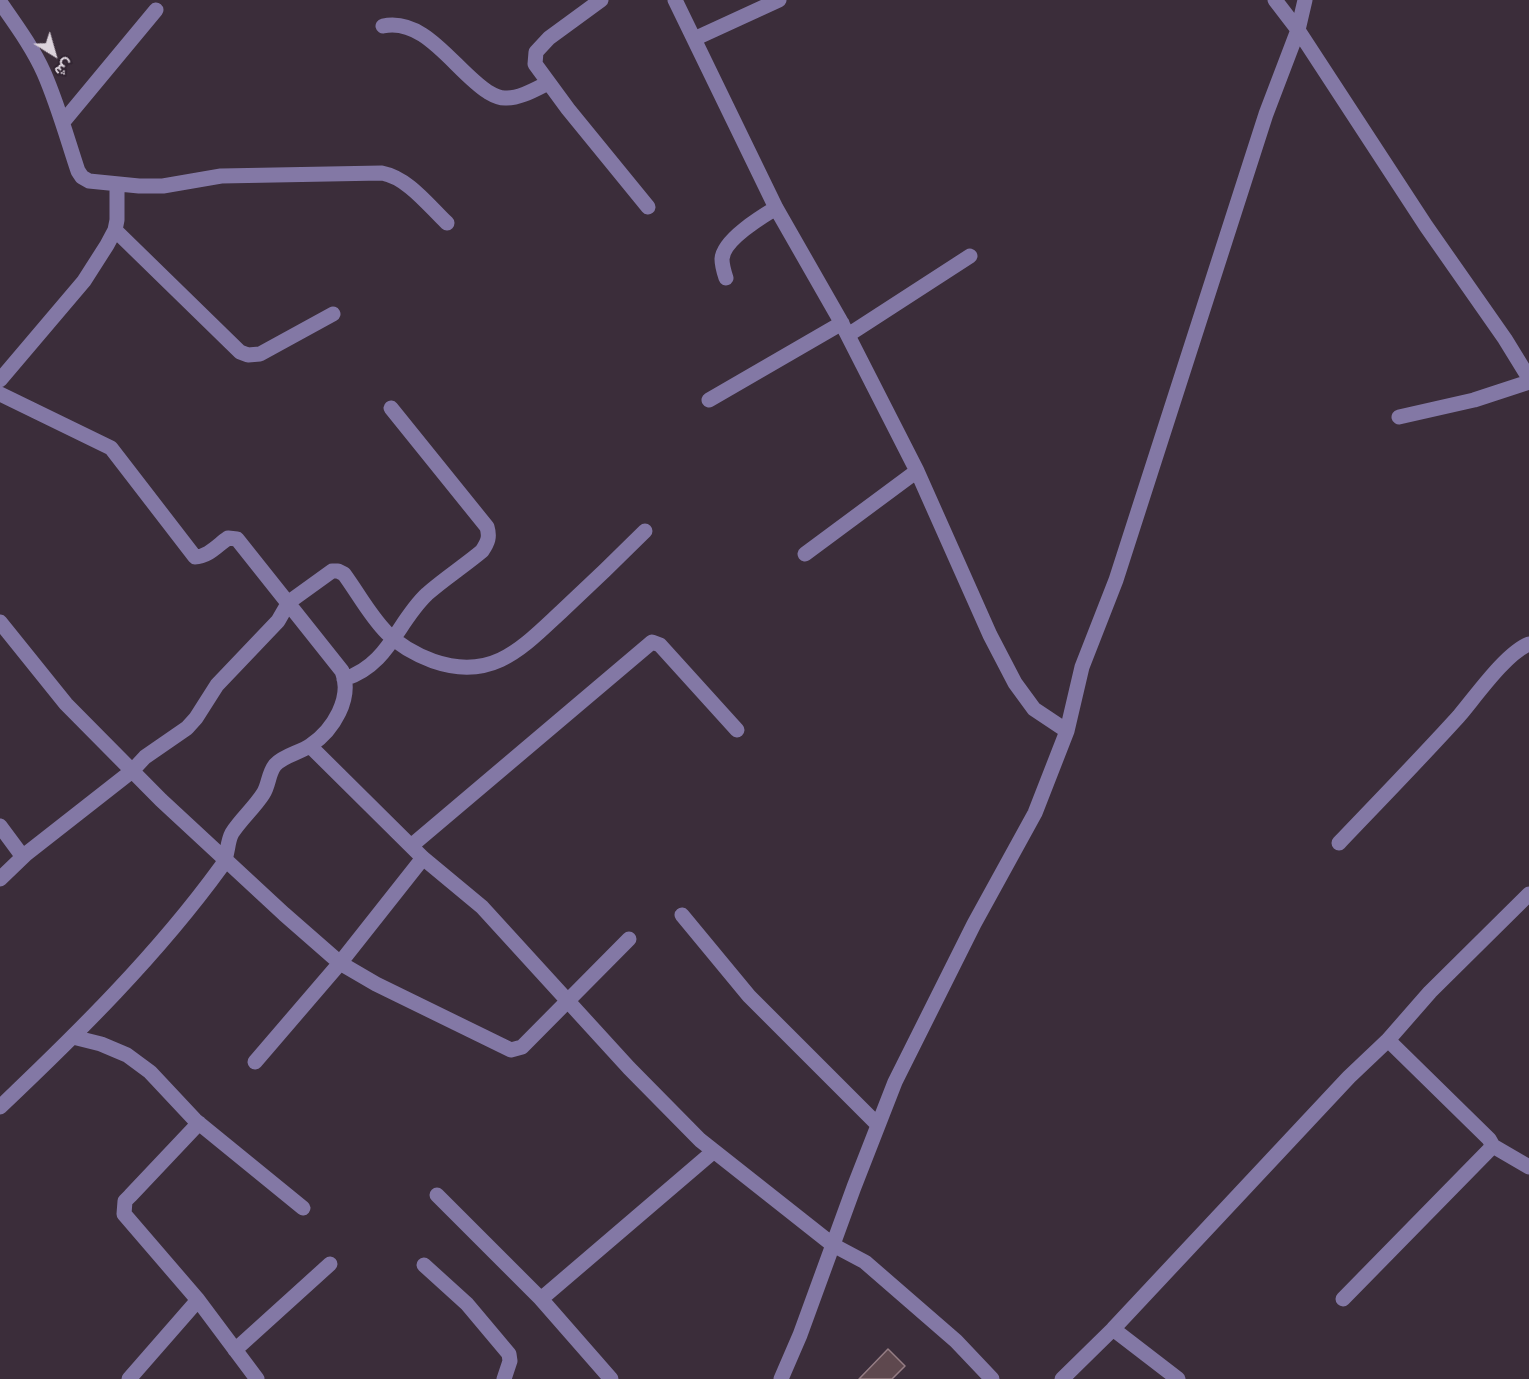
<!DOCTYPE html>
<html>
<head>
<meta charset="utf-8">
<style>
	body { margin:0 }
	#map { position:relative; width:1529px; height:1379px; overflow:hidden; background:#3b2d3a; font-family:"Asap Condensed",Vazirmatn,sans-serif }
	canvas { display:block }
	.north { position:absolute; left:24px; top:24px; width:60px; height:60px; -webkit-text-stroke:4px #302330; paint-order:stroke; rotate:143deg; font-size:16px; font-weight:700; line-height:24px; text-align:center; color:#dcd3dc }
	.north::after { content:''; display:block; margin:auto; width:21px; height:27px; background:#dcd3dc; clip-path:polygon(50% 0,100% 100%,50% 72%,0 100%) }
</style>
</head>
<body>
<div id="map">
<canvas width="1529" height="1379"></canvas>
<div class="north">ش</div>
</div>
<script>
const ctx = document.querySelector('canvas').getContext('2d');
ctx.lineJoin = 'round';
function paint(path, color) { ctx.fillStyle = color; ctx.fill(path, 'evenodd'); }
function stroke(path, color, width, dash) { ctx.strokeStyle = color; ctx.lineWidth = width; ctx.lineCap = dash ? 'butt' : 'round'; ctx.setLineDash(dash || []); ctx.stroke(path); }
const building = new Path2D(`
	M 888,1349 L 905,1366 L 892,1379 L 859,1379 Z`);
const minor = new Path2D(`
	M 601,0 L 549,38 L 536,52 L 535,64 L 568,109 L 648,207
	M 675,0 L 776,208 L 840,320 L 917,471 L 990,635 L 1015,683 L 1034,709 L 1067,731
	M 1275,0 L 1298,30 L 1426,226 L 1505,339 L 1529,378
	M 0,2 C 16,25 33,48 44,73 C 58,105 67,138 78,171 L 82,177 L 89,181 L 139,186 L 163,186 L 221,176 L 382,173 C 408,178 428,205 447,223
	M 383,26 C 426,17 455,71 488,92 C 493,95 499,98 505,98 C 519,99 536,89 548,83
	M 694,39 L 779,0
	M 63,122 L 156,10
	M 115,230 L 240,352 L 248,355 L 260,354 L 333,314
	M 726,278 C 724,272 722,265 722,259 C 723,240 761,217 776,208
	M 848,335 L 970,256
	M 0,380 L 84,281 L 107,245 L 115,230 L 117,220 L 117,184
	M 0,394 L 111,448 L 195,557 C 208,557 218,545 228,538 L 237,539 L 342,671 C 353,698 333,730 311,745 C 300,753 284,755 275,765 C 268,774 269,785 263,794 C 254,808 241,819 232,833 C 226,844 229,857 221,867 C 157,955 78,1033 0,1107
	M 709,400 L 842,323
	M 1399,417 L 1474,400 L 1529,382
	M 805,554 L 917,471
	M 0,622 L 66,704 L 161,800 L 284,914 L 340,963 L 376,984 L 511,1050 L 522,1047 L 629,939
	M 344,679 C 389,665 397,622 427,594 C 444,579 464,566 482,551 C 488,542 490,537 487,527 L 391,408
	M 310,746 L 423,858 L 482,907 L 629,1068 L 700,1140 L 833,1245 L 865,1262 L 956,1341 L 992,1379
	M 0,826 L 23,857
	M 1339,843 C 1379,801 1420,759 1459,716 C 1476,696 1506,653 1529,644
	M 411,846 L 652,642 L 660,645 L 737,730
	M 0,879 L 26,854 L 132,771 L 145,757 L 187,728 L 196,718 L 217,685 L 278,621 L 289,602 L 332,571 L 338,571 L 344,574 C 358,593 370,616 387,633 C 399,645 417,655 433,661 C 493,682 523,647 563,610 C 591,584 618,558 645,531
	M 682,915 L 749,996 L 878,1125
	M 73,1037 L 101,1044 L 127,1055 L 150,1072 L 195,1120 L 303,1208
	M 255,1062 L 340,963 L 423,858
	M 199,1123 L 130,1196 L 125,1201 L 124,1214 L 198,1300 L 257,1379
	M 1493,1146 L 1529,1167
	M 437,1195 L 541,1299 L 611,1379
	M 424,1265 L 467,1304 L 509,1354 L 510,1361 L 504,1379
	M 541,1299 L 714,1151
	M 1343,1299 L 1493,1146 L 1489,1139 L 1388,1040
	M 1113,1329 L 1178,1379
	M 235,1350 L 330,1264
	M 129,1379 L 198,1300
	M 781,1379 L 800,1335 L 854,1187 L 895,1082 L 974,924 L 1035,813 L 1067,731 L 1082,667 L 1116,580 L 1266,114 L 1298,30 L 1305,0
	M 1062,1379 L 1113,1329 L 1349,1077 L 1388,1040 L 1430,992 L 1529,894`);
paint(building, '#5e484e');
stroke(building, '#957d84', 1.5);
stroke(minor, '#8378a5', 15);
</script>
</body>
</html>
